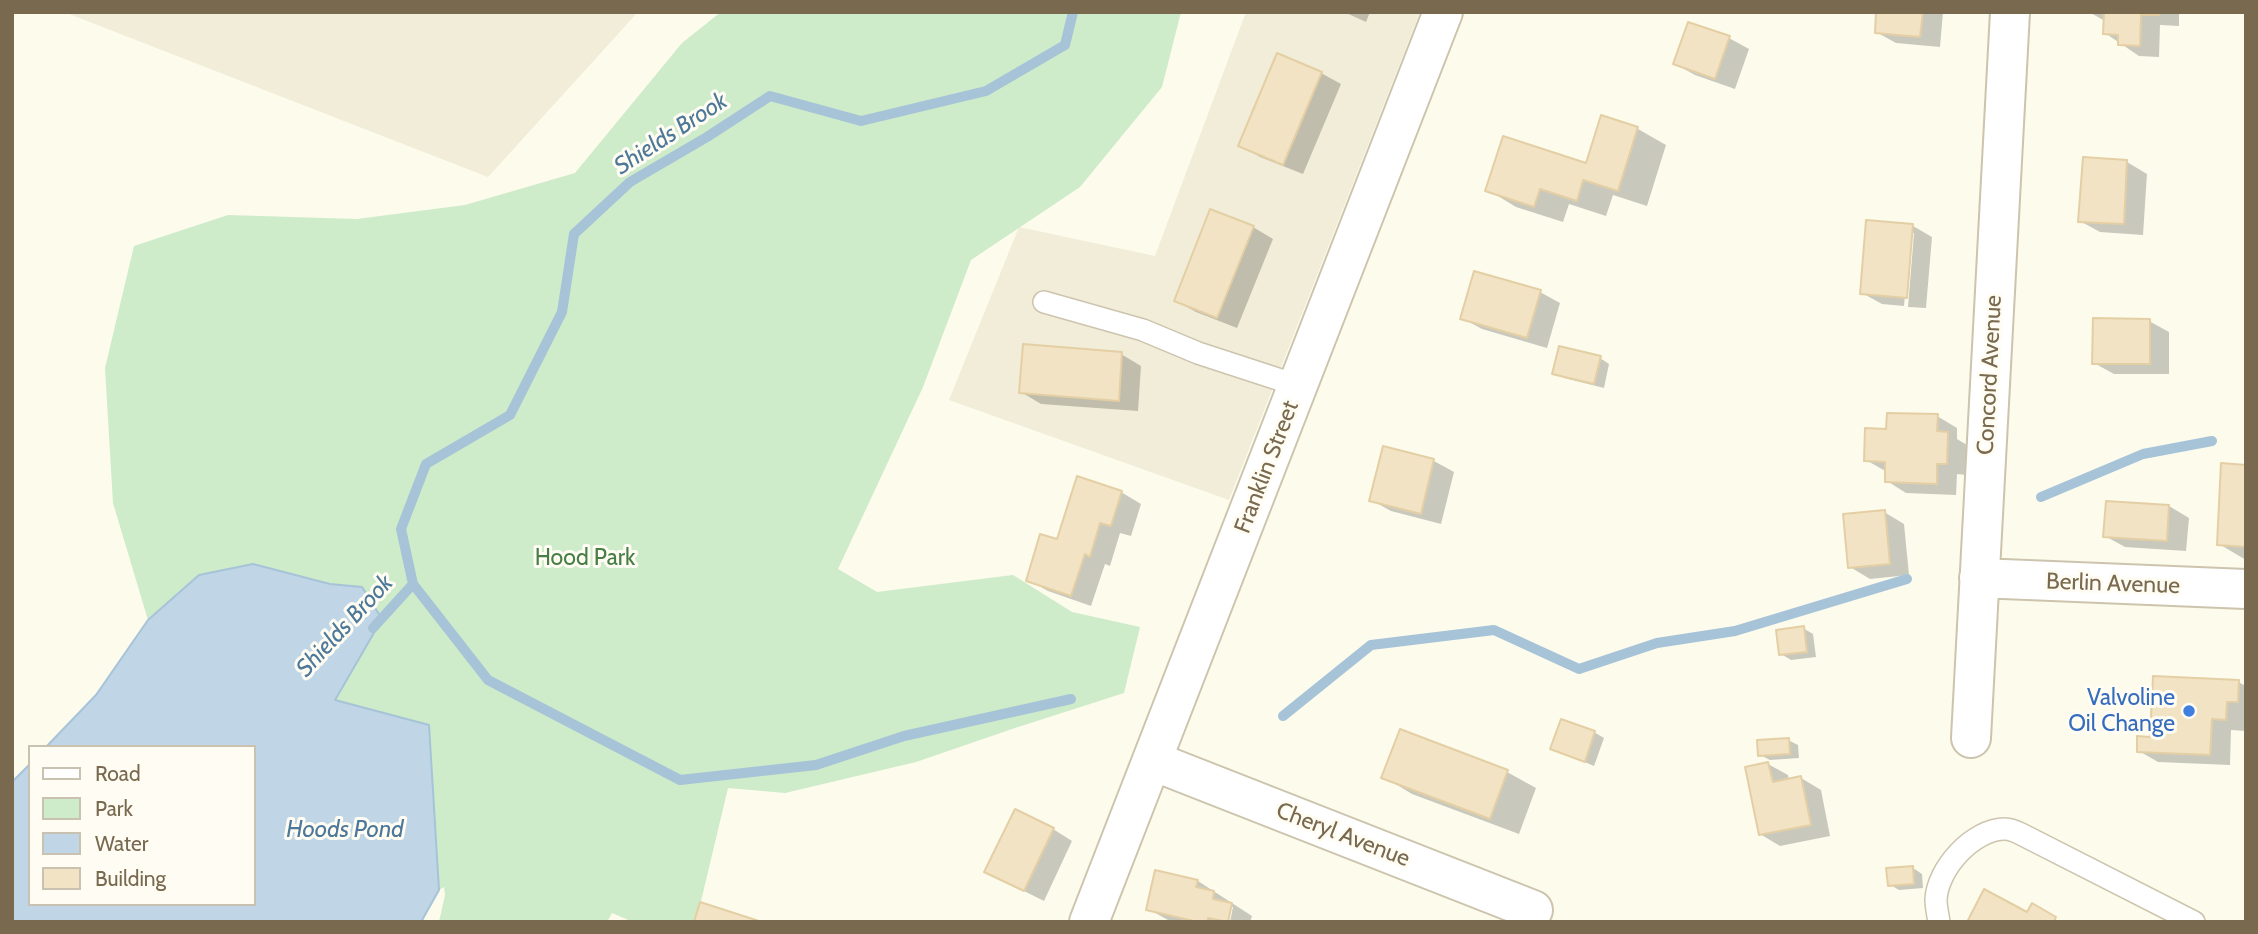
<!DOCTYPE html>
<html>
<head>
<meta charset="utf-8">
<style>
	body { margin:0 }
	#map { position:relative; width:2258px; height:934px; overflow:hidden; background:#fcfbec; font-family:Cabin,sans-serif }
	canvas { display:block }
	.frame { position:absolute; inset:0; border:14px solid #79694e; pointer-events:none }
	.legend { position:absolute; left:28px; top:745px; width:228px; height:161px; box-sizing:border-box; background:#fffdf3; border:2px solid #c9c2b1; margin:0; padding:9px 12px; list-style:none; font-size:21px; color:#79694e }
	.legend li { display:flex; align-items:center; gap:14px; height:35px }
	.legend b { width:35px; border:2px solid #c9c2b1 }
</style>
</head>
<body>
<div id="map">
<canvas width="2258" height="934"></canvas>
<div class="frame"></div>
<ul class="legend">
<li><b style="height:9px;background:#fff"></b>Road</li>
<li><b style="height:19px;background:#ceebca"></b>Park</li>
<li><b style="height:19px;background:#c0d6e7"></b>Water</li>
<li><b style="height:19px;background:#f2e3c4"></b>Building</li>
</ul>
</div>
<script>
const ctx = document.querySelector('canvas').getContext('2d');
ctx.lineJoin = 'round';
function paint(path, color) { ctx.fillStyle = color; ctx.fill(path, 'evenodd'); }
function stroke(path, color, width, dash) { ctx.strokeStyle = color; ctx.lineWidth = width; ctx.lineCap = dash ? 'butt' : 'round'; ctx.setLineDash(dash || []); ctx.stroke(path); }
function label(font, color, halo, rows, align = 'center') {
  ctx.font = font + ' Cabin,sans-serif'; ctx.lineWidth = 6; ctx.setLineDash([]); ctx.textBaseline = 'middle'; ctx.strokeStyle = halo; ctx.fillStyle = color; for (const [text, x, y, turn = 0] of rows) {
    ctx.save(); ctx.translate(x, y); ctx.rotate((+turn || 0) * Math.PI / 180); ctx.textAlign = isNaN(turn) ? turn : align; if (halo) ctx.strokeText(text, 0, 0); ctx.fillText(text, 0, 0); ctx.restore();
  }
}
const residential = new Path2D(`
	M 64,12 L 638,12 L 488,177 Z
	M 1246,12 L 1420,12 L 1229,500 L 949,400 L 1019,227 L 1155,256 Z`);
const green = new Path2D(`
	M 721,12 L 1181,12 L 1162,87 L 1080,187 L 971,260 L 923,387 L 838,569 L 877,592 L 1013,575 L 1072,612 L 1140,627 L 1124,693 L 1015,728 L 916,762 L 785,793 L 728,788 L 696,922 L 633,922 L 612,913 L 607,922 L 439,922 L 445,895 L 444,887 L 439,890 L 436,844 L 393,716 L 335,700 L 362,587 L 330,584 L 253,564 L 199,575 L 148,620 L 113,503 L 105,368 L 134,246 L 228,215 L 357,219 L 465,205 L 575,173 L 682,43 Z`);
const water = new Path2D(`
	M 253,564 L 330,584 L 362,587 L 382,619 L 335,700 L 429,725 L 439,890 L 421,922 L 12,922 L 12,782 L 30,764 L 30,904 L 254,904 L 254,747 L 46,747 L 96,695 L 148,620 L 199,575 Z`);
const shadow = new Path2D(`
	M 1344,12 L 1370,12 L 1366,22 Z
	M 1878,12 L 1943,12 L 1940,47 L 1896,43 L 1876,32 Z
	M 2089,12 L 2179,12 L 2179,26 L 2160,25 L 2159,57 L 2139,56 L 2105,33 L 2105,21 Z
	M 1689,24 L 1729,38 L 1749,49 L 1735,89 L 1695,75 L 1675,64 Z
	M 1321,73 L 1341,84 L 1303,174 L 1260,157 L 1240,145 Z
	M 1602,117 L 1638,129 L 1666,145 L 1647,206 L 1613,195 L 1606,216 L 1569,204 L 1563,222 L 1516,207 L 1488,190 L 1587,165 Z
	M 2084,159 L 2127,162 L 2147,174 L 2143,235 L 2100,232 L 2080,221 Z
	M 1913,226 L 1932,237 L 1926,308 L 1908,307 L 1914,233 L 1911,233 L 1904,306 L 1882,304 L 1862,293 Z
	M 1253,227 L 1273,239 L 1237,328 L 1196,312 L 1176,301 Z
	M 1540,292 L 1560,303 L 1547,348 L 1482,329 L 1462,318 Z
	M 2149,321 L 2169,332 L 2169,374 L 2114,374 L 2094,363 Z
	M 1121,354 L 1141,366 L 1138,411 L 1041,404 L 1021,392 Z
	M 1600,358 L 1609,364 L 1604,388 L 1564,378 L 1554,373 Z
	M 1937,416 L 1957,428 L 1957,439 L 1967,445 L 1966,475 L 1957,474 L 1956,495 L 1906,493 L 1887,481 L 1887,472 L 1866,460 L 1888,431 Z
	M 1384,448 L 1434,461 L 1454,472 L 1441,524 L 1391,511 L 1371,500 Z
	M 2246,466 L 2246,560 L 2219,544 Z
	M 1121,492 L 1141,504 L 1131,536 L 1120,533 L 1110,566 L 1105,564 L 1091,606 L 1048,591 L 1028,580 L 1058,541 Z
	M 2169,506 L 2189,518 L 2186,551 L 2125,547 L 2105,536 Z
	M 1884,512 L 1904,524 L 1909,575 L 1870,579 L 1850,567 Z
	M 1803,628 L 1813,634 L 1816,657 L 1791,660 L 1781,654 Z
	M 2238,682 L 2246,686 L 2246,731 L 2231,730 L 2230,765 L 2158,762 L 2139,751 L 2152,738 Z
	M 1594,732 L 1604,738 L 1594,766 L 1552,748 Z
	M 1788,740 L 1798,745 L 1799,758 L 1770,760 L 1760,755 Z
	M 1768,764 L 1788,775 L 1789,780 L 1801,778 L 1821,790 L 1830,836 L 1780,846 L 1760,834 Z
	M 1507,772 L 1536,788 L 1519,834 L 1412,794 L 1384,777 Z
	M 1053,829 L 1072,841 L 1044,901 L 1006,882 Z
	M 1913,868 L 1922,874 L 1923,888 L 1899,890 L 1889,884 Z
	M 1156,872 L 1198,881 L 1252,916 L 1250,922 L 1230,922 L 1233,907 L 1230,907 L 1227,922 L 1168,920 L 1148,909 Z`);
const stream = new Path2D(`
	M 2041,497 L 2143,454 L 2212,441
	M 413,584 L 488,680 L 680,780 L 816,765 L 904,736 L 1071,699
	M 373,628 L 413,584 L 401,529 L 426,464 L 510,415 L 562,312 L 574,234 L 630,182 L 707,137 L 770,96 L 861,121 L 986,91 L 1065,45 L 1073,12
	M 1283,716 L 1371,645 L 1494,630 L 1579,669 L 1657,643 L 1735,631 L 1907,579`);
const building = new Path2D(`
	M 1876,12 L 1923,12 L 1920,37 L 1875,33 Z
	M 2087,12 L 2160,12 L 2159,15 L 2141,15 L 2140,46 L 2118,45 L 2118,35 L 2103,34 L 2104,13 Z
	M 1688,22 L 1730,36 L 1715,79 L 1673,64 Z
	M 1277,53 L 1322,72 L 1283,165 L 1238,146 Z
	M 1601,115 L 1638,127 L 1618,191 L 1583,180 L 1577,201 L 1540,189 L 1534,207 L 1485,191 L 1503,136 L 1586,163 Z
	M 2083,157 L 2127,160 L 2124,224 L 2078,222 Z
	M 1210,209 L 1254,226 L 1217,318 L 1174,301 Z
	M 1866,220 L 1913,224 L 1907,298 L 1860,294 Z
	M 1474,271 L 1541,290 L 1527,338 L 1460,319 Z
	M 2093,318 L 2150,319 L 2150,364 L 2092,364 Z
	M 1023,344 L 1122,352 L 1119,401 L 1019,393 Z
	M 1559,346 L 1601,356 L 1594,384 L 1552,374 Z
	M 1887,413 L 1938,414 L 1937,431 L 1948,432 L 1947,464 L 1937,464 L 1937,484 L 1885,482 L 1885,462 L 1864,461 L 1865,428 L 1886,429 Z
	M 1383,446 L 1434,459 L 1421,514 L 1369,501 Z
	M 2221,463 L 2246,465 L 2246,547 L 2217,545 Z
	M 1077,476 L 1122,491 L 1111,526 L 1100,523 L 1090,557 L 1085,554 L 1071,596 L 1026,581 L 1040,534 L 1057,539 Z
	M 2106,501 L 2169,505 L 2167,541 L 2103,537 Z
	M 1885,510 L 1890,564 L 1848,568 L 1843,514 Z
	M 1804,626 L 1807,652 L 1779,655 L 1776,630 Z
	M 2153,676 L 2239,680 L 2238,702 L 2227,702 L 2226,720 L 2212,719 L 2210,755 L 2137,752 L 2137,736 L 2150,737 Z
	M 1561,719 L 1595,731 L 1585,762 L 1550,749 Z
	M 1400,729 L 1508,770 L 1490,819 L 1381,778 Z
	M 1789,738 L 1790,754 L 1758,756 L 1757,740 Z
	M 1768,762 L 1773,782 L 1801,776 L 1811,825 L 1759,835 L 1745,767 Z
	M 1015,809 L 1054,828 L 1024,891 L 984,872 Z
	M 1913,866 L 1914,884 L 1888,886 L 1886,868 Z
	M 1155,870 L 1198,880 L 1196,887 L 1214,891 L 1213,899 L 1232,903 L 1228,922 L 1208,918 L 1207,922 L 1198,922 L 1146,910 Z
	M 1984,889 L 2027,912 L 2032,903 L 2056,917 L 2054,922 L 1967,922 Z
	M 700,902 L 762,922 L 694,922 Z`);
const service = new Path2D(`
	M 1044,302 L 1143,330 L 1198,353 L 1299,386
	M 1939,922 C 1938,915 1936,907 1936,900 C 1937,869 1973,829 2005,829 C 2010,829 2017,832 2021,834 L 2194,922`);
const minor = new Path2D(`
	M 1979,578 L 2246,589
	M 1971,738 L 2010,12
	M 1153,761 L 1533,910
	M 1089,922 L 1443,12`);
const markers = [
	[2189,711,7,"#3f7fe0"]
];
const streetNames = [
	["Concord Avenue",1990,375,-87],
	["Franklin Street",1267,467,-69],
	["Berlin Avenue",2113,584,2],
	["Cheryl Avenue",1343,835,21]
];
const parkNames = [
	["Hood Park",585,558]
];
const shopNames = [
	["Valvoline",2175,698],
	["Oil Change",2175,724]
];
const waterNames = [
	["Shields Brook",671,134,-33],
	["Shields Brook",345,626,-47],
	["Hoods Pond",345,830]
];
paint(residential, '#f1edd8');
paint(green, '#ceebca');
paint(water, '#c0d6e7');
stroke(water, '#a6c3d8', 2);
paint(shadow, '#0003');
stroke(stream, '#a6c3d8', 10);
paint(building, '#f2e3c4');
stroke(building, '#e4cfa5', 2);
stroke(service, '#cdc4ae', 24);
stroke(minor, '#cdc4ae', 42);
stroke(service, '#fff', 21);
stroke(minor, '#fff', 38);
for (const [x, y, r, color] of markers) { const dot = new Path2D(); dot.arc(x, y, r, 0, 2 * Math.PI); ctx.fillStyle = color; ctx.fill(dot); stroke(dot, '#fffdf3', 2.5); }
label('23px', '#79694e', '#fffdf3', streetNames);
label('23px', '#477e46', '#fffdf3', parkNames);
label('23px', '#366cbe', '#fffdf3', shopNames, 'right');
label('italic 24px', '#4e7899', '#fffdf3', waterNames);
</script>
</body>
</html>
